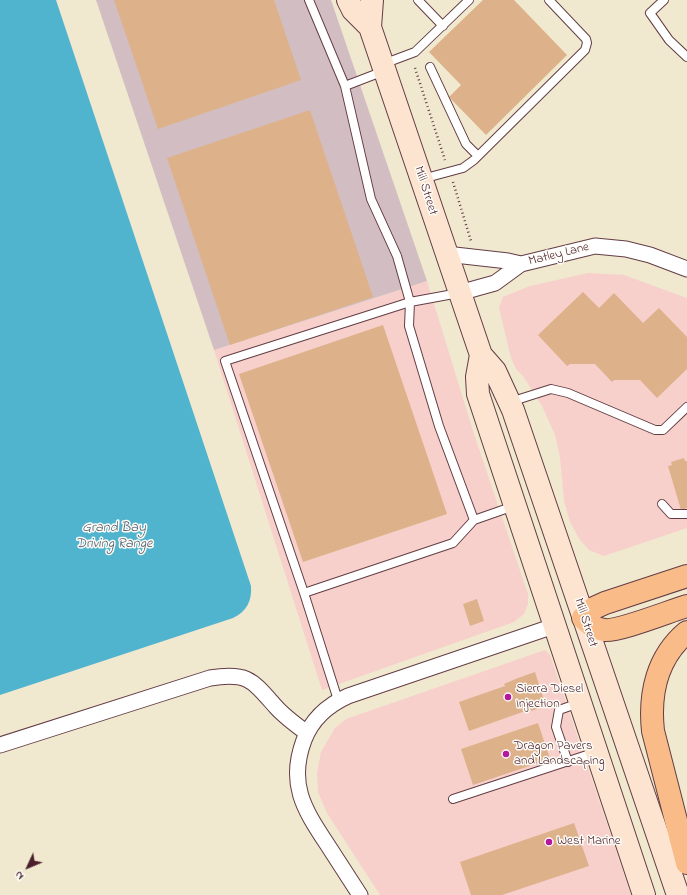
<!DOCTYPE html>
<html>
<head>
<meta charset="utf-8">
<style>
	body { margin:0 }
	#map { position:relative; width:687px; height:895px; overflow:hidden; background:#f0e8cf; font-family:"Indie Flower",sans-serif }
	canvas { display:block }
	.north { position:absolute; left:8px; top:847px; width:40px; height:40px; -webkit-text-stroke:3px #fdfcf7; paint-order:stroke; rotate:226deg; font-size:11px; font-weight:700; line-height:16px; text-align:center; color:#4a1f2b }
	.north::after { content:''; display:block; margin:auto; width:14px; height:18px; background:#4a1f2b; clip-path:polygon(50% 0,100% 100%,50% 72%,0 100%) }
</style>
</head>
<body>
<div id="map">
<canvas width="687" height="895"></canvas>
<div class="north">N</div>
</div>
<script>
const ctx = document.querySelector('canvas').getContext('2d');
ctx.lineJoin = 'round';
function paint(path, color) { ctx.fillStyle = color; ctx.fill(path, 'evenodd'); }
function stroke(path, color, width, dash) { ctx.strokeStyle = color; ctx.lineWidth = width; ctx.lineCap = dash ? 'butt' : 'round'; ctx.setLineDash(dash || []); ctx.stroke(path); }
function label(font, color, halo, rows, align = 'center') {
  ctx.font = font + ' "Indie Flower",sans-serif'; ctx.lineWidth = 3; ctx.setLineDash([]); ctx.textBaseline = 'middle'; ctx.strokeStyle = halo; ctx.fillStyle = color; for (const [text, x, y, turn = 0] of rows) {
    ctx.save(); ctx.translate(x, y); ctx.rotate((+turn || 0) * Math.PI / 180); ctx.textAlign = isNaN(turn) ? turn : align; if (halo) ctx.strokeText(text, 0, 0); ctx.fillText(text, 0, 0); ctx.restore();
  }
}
const built = new Path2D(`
	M 588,273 L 624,275 L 687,298 L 687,528 L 604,556 L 589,550 L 580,540 L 570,522 L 564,501 L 560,457 L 555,435 L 542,406 L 523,376 L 516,369 L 511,358 L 499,308 L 503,297 L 530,286 Z
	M 427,281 L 474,434 L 528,594 L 528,604 L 524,614 L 514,622 L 322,690 L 214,350 Z
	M 545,650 L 550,655 L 631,895 L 380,895 L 327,813 L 318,792 L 317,773 L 321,752 L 335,728 L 346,719 Z`);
const industrial = new Path2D(`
	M 96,0 L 331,0 L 427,281 L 214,350 Z`);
const water = new Path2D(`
	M 0,0 L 56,0 L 251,586 C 252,601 247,611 233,618 L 0,695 Z`);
const building = new Path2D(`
	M 114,0 L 274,0 L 301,80 L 158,129 Z
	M 483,0 L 514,0 L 567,55 L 486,135 L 449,97 L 461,85 L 429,52 Z
	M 310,110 L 373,297 L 230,345 L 167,158 Z
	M 583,292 L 599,308 L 614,293 L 643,323 L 659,308 L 687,337 L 687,369 L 657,398 L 640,380 L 614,380 L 612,382 L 595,364 L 570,364 L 567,366 L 538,335 Z
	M 383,325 L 447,514 L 303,562 L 239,374 Z
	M 684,458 L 685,461 L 687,461 L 687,508 L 681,510 L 668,466 L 672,465 L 671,462 Z
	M 477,599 L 484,621 L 470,626 L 463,604 Z
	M 535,672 L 546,706 L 531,711 L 531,709 L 469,731 L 459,702 L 505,686 L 504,684 L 518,678 Z
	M 538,723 L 550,759 L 473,785 L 461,749 Z
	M 574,823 L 589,866 L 502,895 L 471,895 L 460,862 Z`);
const path = new Path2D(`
	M 415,68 L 445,160
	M 453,182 L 471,241`);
const service = new Path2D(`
	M 309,0 L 345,86
	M 418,0 L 443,26
	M 664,0 L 650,13 L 669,40 L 687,57
	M 383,64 L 415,52 L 469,0
	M 430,67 L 466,144 L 478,156
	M 384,71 L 345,86 L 371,199 L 397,256 L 410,302 L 459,293
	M 422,179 L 463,168 L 474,160 L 585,50 L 587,43 L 586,39 L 549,0
	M 510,402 L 551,389 L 568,393 L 655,430 L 663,430 L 687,407
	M 662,504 L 671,514 L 687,514
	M 304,593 L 453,543 L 474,520 L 514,506
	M 338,700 L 304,593 L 225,361 L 410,302 L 409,326 L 439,426 L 474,520
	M 568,762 L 556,727 L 559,710 L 579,703
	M 453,799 L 596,752`);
const minor = new Path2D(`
	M 446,254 L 508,261 L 521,264
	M 459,293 L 495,283 L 521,264 L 595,246 L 626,249 L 650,255 L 687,269
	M 0,745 L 210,678 C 248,672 252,680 276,707 C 285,717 296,725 307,733
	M 360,895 C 349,878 338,861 327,844 C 303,808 288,783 304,740 C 312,719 328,705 348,696 L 554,626`);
const secondary = new Path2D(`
	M 348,0 L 353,10 L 370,27
	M 372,0 L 370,27 L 481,355 L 495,371 L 513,410 L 678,895
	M 481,355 L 477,377 L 478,394 L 644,895`);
const motorway = new Path2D(`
	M 687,576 L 605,603 L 594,608 L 583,618 C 589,624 595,629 604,630 C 618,632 670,611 687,606
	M 687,632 C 657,657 649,694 653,731 L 687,863`);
const markers = [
	[508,697,4,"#b5179e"],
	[506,754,4,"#b5179e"],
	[549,842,4,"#b5179e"]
];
const streetNames = [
	["Mill Street",425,191,72],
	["Matley Lane",559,255,-14],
	["Mill Street",585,623,72]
];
const poiNames = [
	["Sierra Diesel",516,690],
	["Injection",516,705],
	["Dragon Pavers",514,747],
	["and Landscaping",514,762],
	["West Marine",557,842]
];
const waterNames = [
	["Grand Bay",114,529],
	["Driving Range",114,545]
];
paint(built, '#f7d0cb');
paint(industrial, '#d2bec2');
paint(water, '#50b4cf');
paint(building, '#ddb189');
stroke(service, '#633d44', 10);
stroke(minor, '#633d44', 17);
stroke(secondary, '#633d44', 24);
stroke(motorway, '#633d44', 24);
stroke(path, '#633d44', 2.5, [1, 3]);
stroke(service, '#fff', 8);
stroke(minor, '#fff', 15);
stroke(secondary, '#fde4d0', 22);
stroke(motorway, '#f9bc89', 22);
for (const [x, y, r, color] of markers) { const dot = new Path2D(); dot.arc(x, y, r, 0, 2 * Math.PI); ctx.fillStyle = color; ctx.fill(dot); stroke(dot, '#fdfcf7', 1.5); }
label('13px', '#4a1f2b', '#fdfcf7', streetNames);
label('13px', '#4a1f2b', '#fdfcf7', poiNames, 'left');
label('italic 14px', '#4c5b6d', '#fdfcf7', waterNames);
</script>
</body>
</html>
